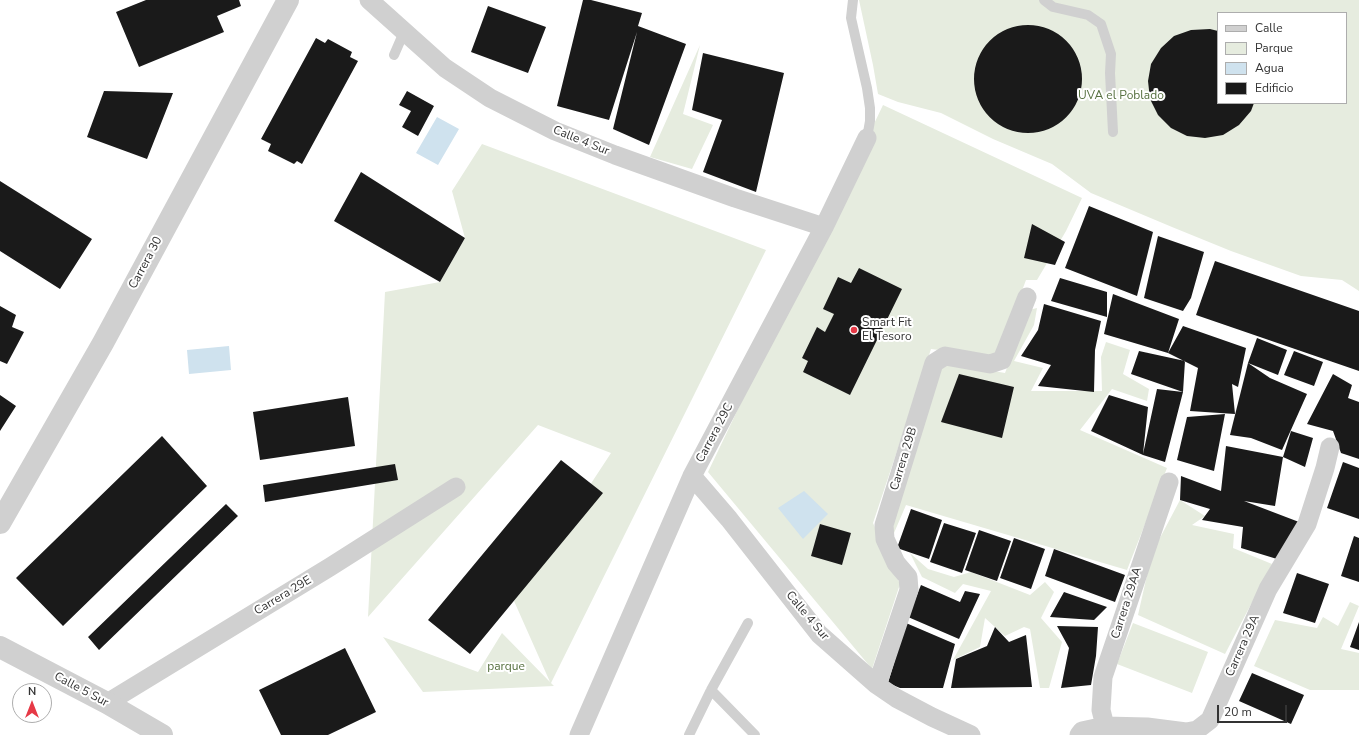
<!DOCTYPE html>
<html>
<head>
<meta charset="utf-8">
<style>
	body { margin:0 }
	#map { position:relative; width:1359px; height:735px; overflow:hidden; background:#fff; font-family:"Nunito Sans",sans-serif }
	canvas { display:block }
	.legend { position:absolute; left:1217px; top:12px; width:130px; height:92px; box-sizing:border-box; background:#fff; border:1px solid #adadad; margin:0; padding:5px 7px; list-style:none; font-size:12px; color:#333 }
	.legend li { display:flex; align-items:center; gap:8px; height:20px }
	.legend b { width:20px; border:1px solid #adadad }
	.north { position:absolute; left:12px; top:683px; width:40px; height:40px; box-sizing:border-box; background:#fff; border:1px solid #adadad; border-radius:50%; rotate:0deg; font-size:11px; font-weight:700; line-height:16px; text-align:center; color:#333 }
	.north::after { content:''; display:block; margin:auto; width:14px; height:18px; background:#e63946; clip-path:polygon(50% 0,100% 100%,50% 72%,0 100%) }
	.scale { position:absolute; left:1217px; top:705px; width:70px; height:18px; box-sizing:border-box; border:2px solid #333; border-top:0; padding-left:5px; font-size:12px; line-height:14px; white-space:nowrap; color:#333; -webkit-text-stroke:3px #fff; paint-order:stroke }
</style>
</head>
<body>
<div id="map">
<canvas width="1359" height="735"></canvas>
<ul class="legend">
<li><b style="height:5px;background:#d0d0d0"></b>Calle</li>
<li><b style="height:11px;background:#e6ecdf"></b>Parque</li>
<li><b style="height:11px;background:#cfe2ee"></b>Agua</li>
<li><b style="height:11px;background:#1a1a1a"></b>Edificio</li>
</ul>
<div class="north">N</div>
<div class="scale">20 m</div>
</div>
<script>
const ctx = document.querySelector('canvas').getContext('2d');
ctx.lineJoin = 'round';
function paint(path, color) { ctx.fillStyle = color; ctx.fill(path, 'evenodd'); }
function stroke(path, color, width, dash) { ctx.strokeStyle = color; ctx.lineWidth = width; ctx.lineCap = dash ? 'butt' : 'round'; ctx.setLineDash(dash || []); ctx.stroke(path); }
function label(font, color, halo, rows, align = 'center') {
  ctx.font = font + ' "Nunito Sans",sans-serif'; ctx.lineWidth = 4; ctx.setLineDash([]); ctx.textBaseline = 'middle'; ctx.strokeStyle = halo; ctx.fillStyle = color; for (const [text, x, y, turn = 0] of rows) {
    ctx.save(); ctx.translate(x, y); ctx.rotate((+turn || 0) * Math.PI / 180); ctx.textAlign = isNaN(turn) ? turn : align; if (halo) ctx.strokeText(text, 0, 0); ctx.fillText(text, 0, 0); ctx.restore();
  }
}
const green = new Path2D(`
	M 859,0 L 1359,0 L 1359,291 L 1342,280 L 1301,276 L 1231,251 L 1172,227 L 1091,193 L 1052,164 L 993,139 L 941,113 L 898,102 L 878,94 L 873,65 ZM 1218,13 L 1346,13 L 1346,103 L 1218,103 Z
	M 700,45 L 683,114 L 713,125 L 692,169 L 650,157 Z
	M 883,105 L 1082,198 L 1066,231 L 1037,280 L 1026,280 L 997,357 L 931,349 L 873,523 L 900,584 L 872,669 L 708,472 Z
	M 482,144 L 766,250 L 551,683 L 554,686 L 423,692 L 383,637 L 478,672 L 502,633 L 550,682 L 514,601 L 611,453 L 538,425 L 368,617 L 385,292 L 440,282 L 465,238 L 452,191 Z
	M 1037,308 L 1034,325 L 1014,361 L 1043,368 L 1031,391 L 1102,391 L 1101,357 L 1106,342 L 1130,350 L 1123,374 L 1149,389 L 1147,401 L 1112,389 L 1080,430 L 1167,468 L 1127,570 L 906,505 L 894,533 L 891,527 L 942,362 L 1005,373 L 1029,310 Z
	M 1180,500 L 1205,516 L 1192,525 L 1234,534 L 1233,548 L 1272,564 L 1225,654 L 1138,615 L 1152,553 Z
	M 910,553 L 928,569 L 954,577 L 971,572 L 1030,595 L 1045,582 L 1054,592 L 1041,618 L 1062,642 L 1049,688 L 1040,688 L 1030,629 L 1024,627 L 1005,636 L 985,618 L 980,647 L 953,660 L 991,591 L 963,584 L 955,593 L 922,577 Z
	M 1350,602 L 1359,606 L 1341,649 L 1359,653 L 1359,690 L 1310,690 L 1254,666 L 1275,620 L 1317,628 L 1323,617 L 1338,626 Z
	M 1133,623 L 1208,652 L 1192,693 L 1117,664 Z`);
const water = new Path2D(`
	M 437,117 L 459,129 L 438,165 L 416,153 Z
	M 229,346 L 231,370 L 189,374 L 187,350 Z
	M 804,491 L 828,514 L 803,539 L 778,508 Z`);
const building = new Path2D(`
	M 146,0 L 239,0 L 241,6 L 217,16 L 224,32 L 139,67 L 116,12 Z
	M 583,0 L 591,0 L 642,13 L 638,26 L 686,44 L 649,145 L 613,129 L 637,32 L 609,120 L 557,106 Z
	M 488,6 L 546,27 L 528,73 L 471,52 Z
	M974 79a54 54 0 1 1 108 0a54 54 0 1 1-108 0Z
	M 1210,29 L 1218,31 L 1218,103 L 1254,103 L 1251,111 L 1239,125 L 1223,135 L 1205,138 L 1187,136 L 1171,128 L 1158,115 L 1150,99 L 1148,81 L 1151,64 L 1161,48 L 1174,36 L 1191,30 Z
	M 316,38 L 325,43 L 328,39 L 352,52 L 350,57 L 358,61 L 302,164 L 297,161 L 294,164 L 268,151 L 271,144 L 261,139 Z
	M 703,53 L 784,73 L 756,192 L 703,172 L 722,120 L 692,110 Z
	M 104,91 L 173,93 L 147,159 L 87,137 Z
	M 407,91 L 434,106 L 418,136 L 402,127 L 411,111 L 399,105 Z
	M 361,172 L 465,238 L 440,282 L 334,221 Z
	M 0,181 L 92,239 L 60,289 L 0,251 Z
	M 1089,206 L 1153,232 L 1137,296 L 1065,268 Z
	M 1032,224 L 1065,242 L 1055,265 L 1024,258 Z
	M 1158,236 L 1204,252 L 1191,298 L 1183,311 L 1144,298 Z
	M 1215,261 L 1359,311 L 1359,371 L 1196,315 Z
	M 859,268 L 902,289 L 850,395 L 803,372 L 808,361 L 802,358 L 817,327 L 825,332 L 834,314 L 823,309 L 838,277 L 851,283 Z
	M 1060,278 L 1107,292 L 1107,317 L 1051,301 Z
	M 1113,294 L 1179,319 L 1168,353 L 1104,334 Z
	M 1044,304 L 1101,321 L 1095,350 L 1094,392 L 1038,386 L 1051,365 L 1021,356 L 1038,330 Z
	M 0,306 L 16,315 L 12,327 L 24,332 L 7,364 L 0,361 Z
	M 1183,326 L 1246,348 L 1238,387 L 1232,384 L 1235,414 L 1190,411 L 1198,368 L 1168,353 Z
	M 1257,338 L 1287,350 L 1278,375 L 1248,363 L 1270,378 L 1307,394 L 1282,450 L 1251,438 L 1230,435 L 1248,363 Z
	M 1139,351 L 1185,361 L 1183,392 L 1131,374 Z
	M 1294,351 L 1323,362 L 1314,386 L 1284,375 Z
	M 959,374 L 1014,387 L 1002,438 L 941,422 Z
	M 1333,374 L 1352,385 L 1348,398 L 1359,402 L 1359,459 L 1341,453 L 1333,431 L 1307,424 Z
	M 1157,389 L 1183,392 L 1165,462 L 1143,455 L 1091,431 L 1109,395 L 1148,407 L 1143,454 Z
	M 0,395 L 16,406 L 0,431 Z
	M 348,397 L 355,446 L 260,460 L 253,412 Z
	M 1225,414 L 1214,471 L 1177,460 L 1187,417 Z
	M 1291,431 L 1313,438 L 1305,467 L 1283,457 Z
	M 162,436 L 207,486 L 63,626 L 16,578 Z
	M 1226,446 L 1283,457 L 1275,506 L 1244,501 L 1299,522 L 1277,559 L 1241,548 L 1243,527 L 1202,520 L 1210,509 L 1180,500 L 1181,476 L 1221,491 Z
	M 561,460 L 603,493 L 470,654 L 428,620 Z
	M 1343,462 L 1359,468 L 1359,519 L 1327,508 Z
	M 395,464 L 398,480 L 265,502 L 263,485 Z
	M 226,504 L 238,516 L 99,650 L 88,637 Z
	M 911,509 L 942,520 L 929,559 L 897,548 Z
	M 944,523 L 976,533 L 962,573 L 930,562 Z
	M 820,524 L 851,533 L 842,565 L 811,556 Z
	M 979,530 L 1011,541 L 997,581 L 965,570 Z
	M 1354,536 L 1359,538 L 1359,582 L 1341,576 Z
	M 1014,538 L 1045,549 L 1031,589 L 1000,578 Z
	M 1054,549 L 1125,575 L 1115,602 L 1045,576 Z
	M 1297,573 L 1329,584 L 1315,623 L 1283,613 Z
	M 921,585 L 960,602 L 965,591 L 980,594 L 959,639 L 908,617 Z
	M 1064,592 L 1107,607 L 1094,620 L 1050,617 Z
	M 1359,622 L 1359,650 L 1350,647 Z
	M 906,623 L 955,644 L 943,688 L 900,688 L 888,683 Z
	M 1057,626 L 1098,627 L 1096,656 L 1091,685 L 1061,688 L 1069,648 Z
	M 995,627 L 1009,642 L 1026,635 L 1032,687 L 951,688 L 956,659 L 987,646 Z
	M 345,648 L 376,712 L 328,735 L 281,735 L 259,690 Z
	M 1252,673 L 1304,695 L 1291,724 L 1239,701 Z`);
const service = new Path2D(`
	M 853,0 L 851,18 L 867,88 L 870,108 L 870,121 L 867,138
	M 1044,0 L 1053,7 L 1088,15 L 1101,24 L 1111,54 L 1110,73 L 1113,132
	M 394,55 L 404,32
	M 711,690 L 755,735
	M 689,735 L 711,690 L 748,623`);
const minor = new Path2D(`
	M 369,0 L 445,68 L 490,98 L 555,131 L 615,155 L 735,198 L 824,227
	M 692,476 L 729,519 L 819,634 L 877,685 L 896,698 L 932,717 L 971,735
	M 877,685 L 909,590 L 908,577 L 896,563 L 885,539 L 884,525 L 934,363 L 945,356 L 990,364 L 1002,360 L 1027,297
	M 107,703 L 330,567 L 456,487
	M 1105,726 L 1101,710 L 1103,677 L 1169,482
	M 579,735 L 692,476 L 824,227 L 867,138
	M 1079,735 L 1082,731 L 1105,726 L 1147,727 L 1186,732 L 1197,730 L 1210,720 L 1268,589 L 1307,524 L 1325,468 L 1330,447`);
const tertiary = new Path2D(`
	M 0,523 L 103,343 L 288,0
	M 0,647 L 107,703 L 162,735`);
const markers = [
	[854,330,4,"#e63946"]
];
const parkNames = [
	["UVA el Poblado",1121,96],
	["parque",506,667]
];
const streetNames = [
	["Calle 4 Sur",581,141,22],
	["Carrera 30",146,263,-62],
	["Carrera 29C",715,433,-62],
	["Carrera 29B",904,459,-73],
	["Carrera 29E",283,596,-31],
	["Carrera 29AA",1127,603,-72],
	["Calle 4 Sur",807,616,50],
	["Carrera 29A",1243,646,-66],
	["Calle 5 Sur",81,690,28]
];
const poiNames = [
	["Smart Fit",862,323],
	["El Tesoro",862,337]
];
paint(green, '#e6ecdf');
paint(water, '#cfe2ee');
paint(building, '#1a1a1a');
stroke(service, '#d0d0d0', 10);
stroke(minor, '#d0d0d0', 19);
stroke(tertiary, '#d0d0d0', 22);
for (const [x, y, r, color] of markers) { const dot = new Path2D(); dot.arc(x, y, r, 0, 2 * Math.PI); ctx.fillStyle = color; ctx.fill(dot); stroke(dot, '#fff', 1.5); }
label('12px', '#56703f', '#fff', parkNames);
label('12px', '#333', '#fff', streetNames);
label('12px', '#333', '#fff', poiNames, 'left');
</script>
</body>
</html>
